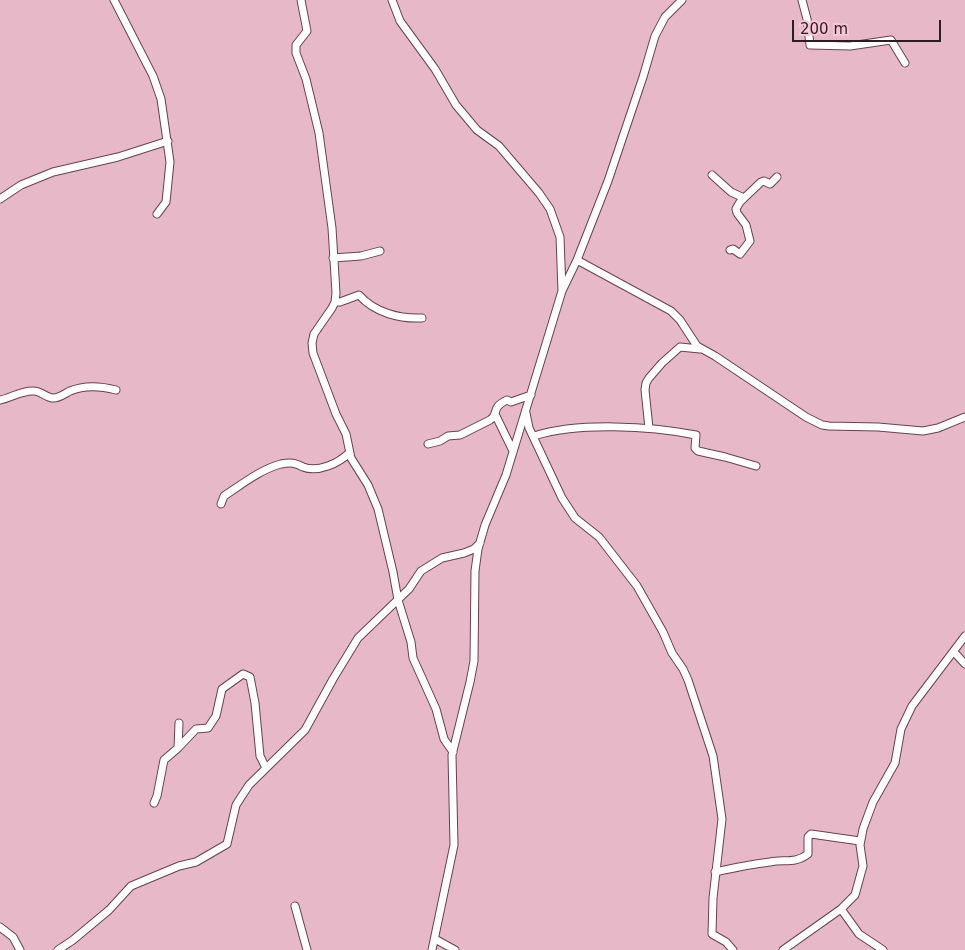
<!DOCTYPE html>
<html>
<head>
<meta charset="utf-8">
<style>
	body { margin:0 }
	#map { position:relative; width:965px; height:950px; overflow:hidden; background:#e7b8c8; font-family:"DejaVu Sans",sans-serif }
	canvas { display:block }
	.scale { position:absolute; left:792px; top:20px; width:149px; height:22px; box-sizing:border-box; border:2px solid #2d1c22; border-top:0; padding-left:6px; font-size:15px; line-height:18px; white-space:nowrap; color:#2d1c22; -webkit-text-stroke:4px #f5c4d5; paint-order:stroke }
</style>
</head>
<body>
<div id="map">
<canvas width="965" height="950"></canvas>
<div class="scale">200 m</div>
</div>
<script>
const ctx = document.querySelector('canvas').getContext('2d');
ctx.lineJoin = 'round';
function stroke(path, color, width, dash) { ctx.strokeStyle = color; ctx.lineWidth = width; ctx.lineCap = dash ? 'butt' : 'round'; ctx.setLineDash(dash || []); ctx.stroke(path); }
const minor = new Path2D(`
	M 114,0 L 153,76 L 161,99 L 170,162 L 166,202 L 157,214
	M 301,0 L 307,31 L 296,45 L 296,53 L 306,79 L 319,133 L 332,228 L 336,293 L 335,302 L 332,308 L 314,334 L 312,343 L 313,353 L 336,414 L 346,434 L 351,458 L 368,485 L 378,509 L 393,572 L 398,600 L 411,642 L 413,658 L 436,709 L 444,739 L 453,752
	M 392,0 L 400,21 L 435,69 L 456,105 L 477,130 L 499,146 L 539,193 L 550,209 L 560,237 L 562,291
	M 802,0 L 807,19 L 810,45 L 850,46 L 891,40 L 905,63
	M 712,175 L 731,192 L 744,198
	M 0,199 L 21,185 L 53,172 L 118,157 L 168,141
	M 730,250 L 733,249 L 740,254 L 750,241 L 746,225 L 737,213 L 736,209 L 740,202 L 761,182 L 764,181 L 770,184 L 777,177
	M 333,258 L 361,256 L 380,251
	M 577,260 L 671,311 L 680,320 L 697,346 L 715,356 L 806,417 L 822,425 L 829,426 L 878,427 L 923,431 L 938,428 L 965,417
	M 335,302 L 340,302 L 359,295 C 375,313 400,319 422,318
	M 0,400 C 11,398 22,390 34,391 C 40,391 46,397 52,398 C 58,399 64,394 70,391 C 84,385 101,386 116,390
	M 526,413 L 529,428 L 562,498 L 575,518 L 599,537 L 637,586 L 663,632 L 672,653 L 683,669 L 688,680 L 713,756 L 722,819 L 713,898 L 712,934 L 726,942 L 733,950
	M 495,414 L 513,451
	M 649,428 L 645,390 L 646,383 L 649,378 L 662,363 L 680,347 L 700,349
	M 534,436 C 578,422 650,426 696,435 L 695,448 L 698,451 L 725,457 L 756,466
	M 428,444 L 440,441 L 448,436 L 460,435 L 490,420 C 500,413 490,408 507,400 L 511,402 L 531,395
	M 221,504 L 224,496 C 241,485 261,469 281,464 C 291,462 295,463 303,467 C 318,473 339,463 349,453
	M 954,652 L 965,664
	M 178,748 L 196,729 L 208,728 L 216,716 L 222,689 L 243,674 L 250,677 L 255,703 L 260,756 L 266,768
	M 154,803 L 157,796 L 164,760 L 178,748 L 179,723
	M 715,872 C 733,868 752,864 770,862 C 784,859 795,864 808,854 L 808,837 L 811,834 L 860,841
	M 295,906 L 307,950
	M 841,909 L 859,934 L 883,950
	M 0,927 L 13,937 L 20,950
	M 435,939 L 455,950
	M 58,950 L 73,940 L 109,910 L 131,886 L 179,866 L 196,862 L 227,844 L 236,805 L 249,785 L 305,730 L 333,679 L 358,638 L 409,589 L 421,571 L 442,558 L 464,553 L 474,549 L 480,543
	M 432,950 L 454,845 L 452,755 L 470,682 L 474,661 L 475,571 L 478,549 L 485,525 L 506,475 L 562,291 L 577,260 L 608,181 L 643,77 L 655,36 L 665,17 L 682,0
	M 783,950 L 841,909 L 855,895 L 863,866 L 860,845 L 863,829 L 873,802 L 895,763 L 901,729 L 912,706 L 965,636`);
stroke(minor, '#694150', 9);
stroke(minor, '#fff', 7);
</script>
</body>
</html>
